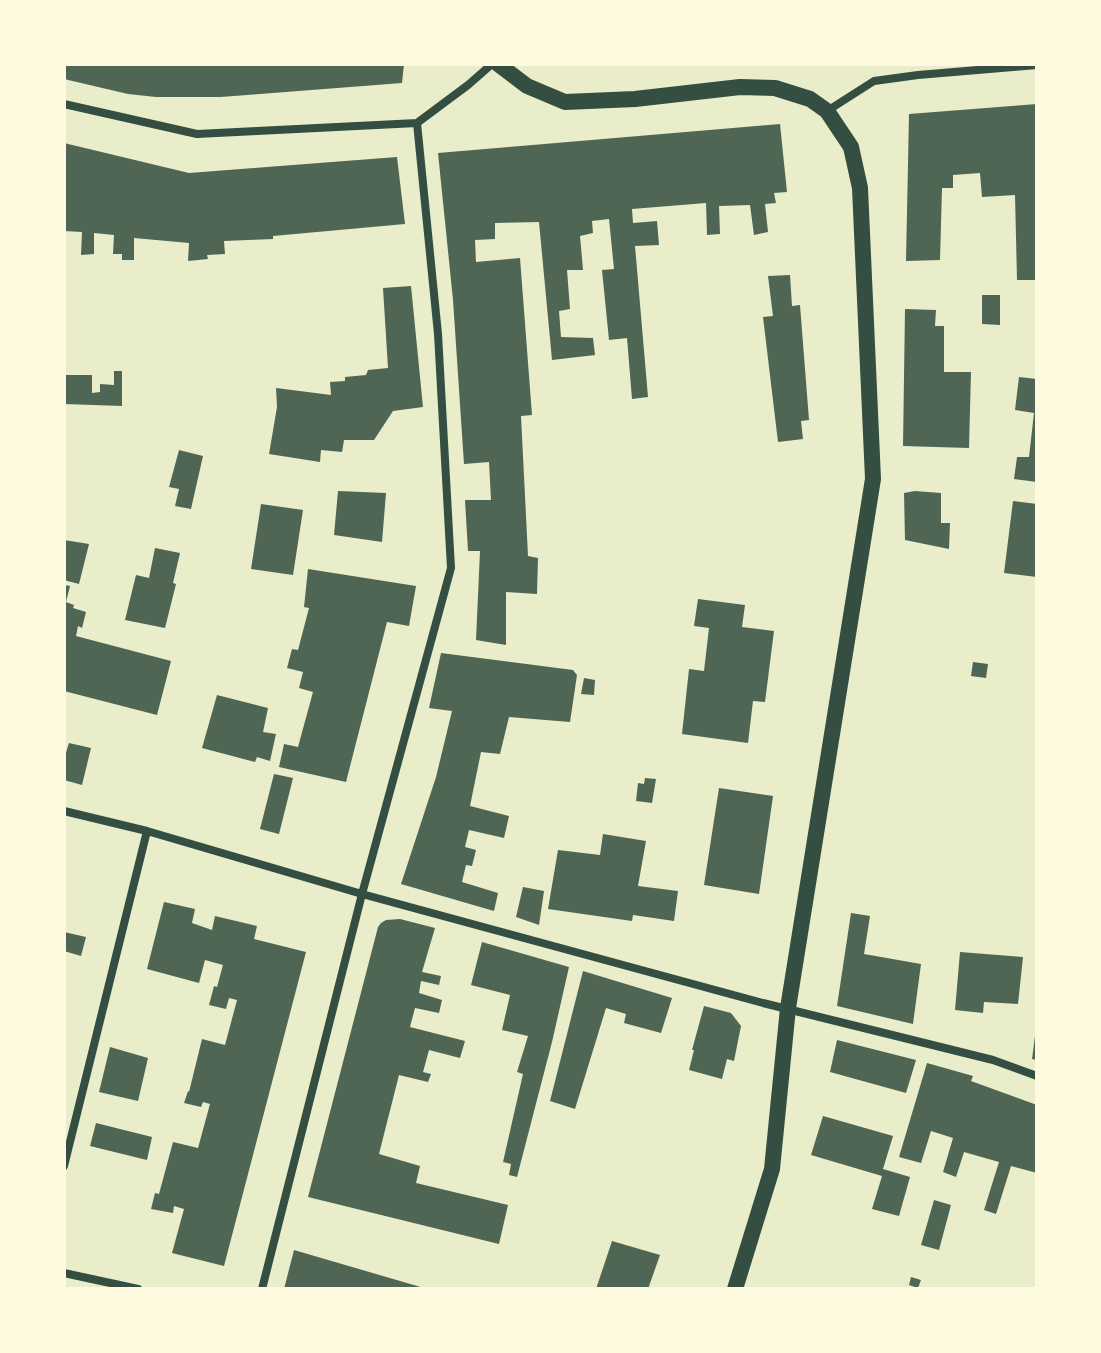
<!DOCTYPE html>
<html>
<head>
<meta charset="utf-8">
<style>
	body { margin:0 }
	#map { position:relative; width:1101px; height:1353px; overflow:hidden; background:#e9edc9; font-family:"Roboto Serif",serif }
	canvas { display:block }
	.frame { position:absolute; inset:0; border:66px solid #fefae0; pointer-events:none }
</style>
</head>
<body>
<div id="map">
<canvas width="1101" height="1353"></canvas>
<div class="frame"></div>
</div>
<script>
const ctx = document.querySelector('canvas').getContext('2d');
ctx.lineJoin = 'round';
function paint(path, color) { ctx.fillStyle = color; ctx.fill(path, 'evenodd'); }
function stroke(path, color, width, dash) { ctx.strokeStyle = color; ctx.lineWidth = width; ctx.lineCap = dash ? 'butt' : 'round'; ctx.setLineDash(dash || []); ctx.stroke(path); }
const building = new Path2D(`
	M 64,64 L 404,64 L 402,83 L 221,97 L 156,97 L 128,94 L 64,79 Z
	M 1037,104 L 1037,280 L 1017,280 L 1015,195 L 982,197 L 980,173 L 953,175 L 953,188 L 942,188 L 940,260 L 906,261 L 909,114 Z
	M 780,124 L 787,192 L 774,193 L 776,203 L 765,204 L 768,232 L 754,235 L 750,205 L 719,206 L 720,234 L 707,235 L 706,203 L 632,209 L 633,223 L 657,221 L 659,245 L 635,246 L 648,397 L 632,399 L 627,338 L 609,340 L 602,270 L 614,269 L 609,219 L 592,221 L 593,233 L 580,236 L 583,270 L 567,270 L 570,309 L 559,311 L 561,337 L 593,338 L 595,355 L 552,360 L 539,222 L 495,223 L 495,239 L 475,240 L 476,262 L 520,258 L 532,415 L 521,416 L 528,556 L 538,558 L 537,594 L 506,592 L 506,645 L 476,640 L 480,551 L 468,551 L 465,500 L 491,500 L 489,462 L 464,464 L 453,300 L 438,153 Z
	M 64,143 L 189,173 L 397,157 L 405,224 L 273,236 L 273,239 L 224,241 L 225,254 L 207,255 L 208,259 L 188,261 L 189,243 L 134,238 L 134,260 L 122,260 L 122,254 L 113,254 L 114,235 L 94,233 L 94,254 L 81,255 L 82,232 L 64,231 Z
	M 790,275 L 792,306 L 800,305 L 809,420 L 801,421 L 803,439 L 778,442 L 763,317 L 773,316 L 768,276 Z
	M 411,286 L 423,407 L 393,411 L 374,440 L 344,440 L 342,452 L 321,450 L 320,462 L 269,454 L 277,407 L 276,388 L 331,395 L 330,382 L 345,381 L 345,377 L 366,375 L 368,370 L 388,368 L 383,288 Z
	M 982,295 L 1000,295 L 1000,325 L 982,324 Z
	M 905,309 L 936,310 L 935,326 L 944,326 L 944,372 L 971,372 L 969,448 L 903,446 Z
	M 114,371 L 122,371 L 122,406 L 64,404 L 64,375 L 92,375 L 92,393 L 100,392 L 100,384 L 114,385 Z
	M 1019,377 L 1037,379 L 1037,482 L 1014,479 L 1017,457 L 1029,457 L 1034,413 L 1015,410 Z
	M 179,450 L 203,456 L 191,509 L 175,506 L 179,489 L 169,487 Z
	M 338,491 L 386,493 L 382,542 L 334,535 Z
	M 915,491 L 941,493 L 941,523 L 950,523 L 949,549 L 905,540 L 904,493 Z
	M 1013,501 L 1037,504 L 1037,577 L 1004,573 Z
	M 261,504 L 303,510 L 293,575 L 251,569 Z
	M 64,540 L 89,544 L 79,584 L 64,580 Z
	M 155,548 L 180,553 L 173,583 L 176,584 L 165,628 L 125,620 L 136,575 L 149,578 Z
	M 308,569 L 416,586 L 409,626 L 387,622 L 346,782 L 279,767 L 284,744 L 298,747 L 313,692 L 299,688 L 303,672 L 287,668 L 292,649 L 298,650 L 309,608 L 304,607 Z
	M 64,585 L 70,586 L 66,602 L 74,605 L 73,608 L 86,612 L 82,628 L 78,626 L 76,636 L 171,661 L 157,715 L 64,691 Z
	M 698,599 L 745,605 L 742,627 L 774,631 L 765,702 L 753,701 L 748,743 L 682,734 L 689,669 L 704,671 L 709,628 L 694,626 Z
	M 441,653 L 573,670 L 577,675 L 570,722 L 509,717 L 500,754 L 481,752 L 470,806 L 509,816 L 504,838 L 469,830 L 465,847 L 476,850 L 472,866 L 466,865 L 462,882 L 498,893 L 494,911 L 401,884 L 436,777 L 452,711 L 429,708 Z
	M 973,662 L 988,664 L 986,678 L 971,676 Z
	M 584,678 L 595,680 L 594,695 L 581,694 Z
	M 217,695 L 268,708 L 263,732 L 276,734 L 270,761 L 257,757 L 255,762 L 202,748 Z
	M 69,743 L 91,748 L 82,785 L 64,780 L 64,759 Z
	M 274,774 L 293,778 L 279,834 L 260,829 Z
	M 645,778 L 656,779 L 652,803 L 636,801 L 638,783 L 644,784 Z
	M 719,788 L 773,796 L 759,894 L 704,885 Z
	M 603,834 L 646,841 L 638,886 L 678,891 L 674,921 L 633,915 L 632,921 L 548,909 L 558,850 L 600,855 Z
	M 523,887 L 544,891 L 539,925 L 516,917 Z
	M 164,902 L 195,909 L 192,923 L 212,930 L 215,916 L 257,926 L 254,939 L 306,952 L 224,1266 L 172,1253 L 184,1209 L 174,1206 L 173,1213 L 151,1209 L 155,1193 L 159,1194 L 173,1142 L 198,1148 L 210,1104 L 203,1102 L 201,1107 L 184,1103 L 188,1091 L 189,1092 L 202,1039 L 225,1045 L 237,1000 L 229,998 L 226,1009 L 209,1005 L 214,986 L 217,987 L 223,965 L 205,960 L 199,983 L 147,969 Z
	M 851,913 L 870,916 L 864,954 L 921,964 L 913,1024 L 837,1006 Z
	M 400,919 L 435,928 L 422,972 L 441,976 L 439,985 L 421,981 L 419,993 L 442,1000 L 439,1013 L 415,1008 L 410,1027 L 465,1041 L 460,1058 L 429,1050 L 423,1072 L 431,1074 L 428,1082 L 399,1075 L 379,1154 L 420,1166 L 416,1183 L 508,1205 L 499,1244 L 308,1197 L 378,927 L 381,923 L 386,920 Z
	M 64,932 L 86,937 L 81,956 L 64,951 Z
	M 482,942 L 569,967 L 552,1042 L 517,1177 L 509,1175 L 511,1164 L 503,1162 L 523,1074 L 517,1072 L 528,1036 L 502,1030 L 510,995 L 471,985 Z
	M 960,952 L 1023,957 L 1018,1004 L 984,1002 L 983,1013 L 955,1010 Z
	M 583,971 L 672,998 L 661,1033 L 624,1023 L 626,1014 L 606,1008 L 575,1109 L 550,1101 Z
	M 704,1006 L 731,1013 L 741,1026 L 734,1061 L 727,1059 L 722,1079 L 689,1070 L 694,1050 L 692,1050 Z
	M 1035,1036 L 1037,1036 L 1037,1060 L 1032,1059 Z
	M 837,1040 L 916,1060 L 906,1093 L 830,1072 Z
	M 110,1047 L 148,1058 L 138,1101 L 99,1092 Z
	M 927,1063 L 973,1076 L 971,1081 L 1037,1105 L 1037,1173 L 1011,1166 L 996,1214 L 984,1210 L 999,1162 L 964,1152 L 956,1177 L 943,1172 L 953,1138 L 931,1131 L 921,1163 L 899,1157 Z
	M 823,1116 L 893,1136 L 883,1169 L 910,1177 L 899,1216 L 872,1209 L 882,1176 L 811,1155 Z
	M 96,1123 L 152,1137 L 147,1160 L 90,1146 Z
	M 934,1200 L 951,1205 L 939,1250 L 921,1245 Z
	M 612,1241 L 660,1255 L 648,1289 L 596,1289 Z
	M 294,1250 L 424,1288 L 424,1289 L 284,1289 Z
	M 911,1277 L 921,1280 L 918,1288 L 909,1285 Z`);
const minor = new Path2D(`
	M 64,104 L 197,134 L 417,123 L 468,85 L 492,64
	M 827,111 L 874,81 L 918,75 L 1037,65
	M 64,811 L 147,831 L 362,894 L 763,1003 L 993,1060 L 1037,1076
	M 64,1166 L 147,831
	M 64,1273 L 138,1289
	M 262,1289 L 362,894 L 451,568 L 438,334 L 417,123`);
const secondary = new Path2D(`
	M 498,64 L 527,86 L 565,102 L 635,99 L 740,87 L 775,88 L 810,99 L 827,111 L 851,147 L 860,188 L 873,479 L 788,1008 L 772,1169 L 735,1289`);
paint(building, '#4f6655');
stroke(minor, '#344e41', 8);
stroke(secondary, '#344e41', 16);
</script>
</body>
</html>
